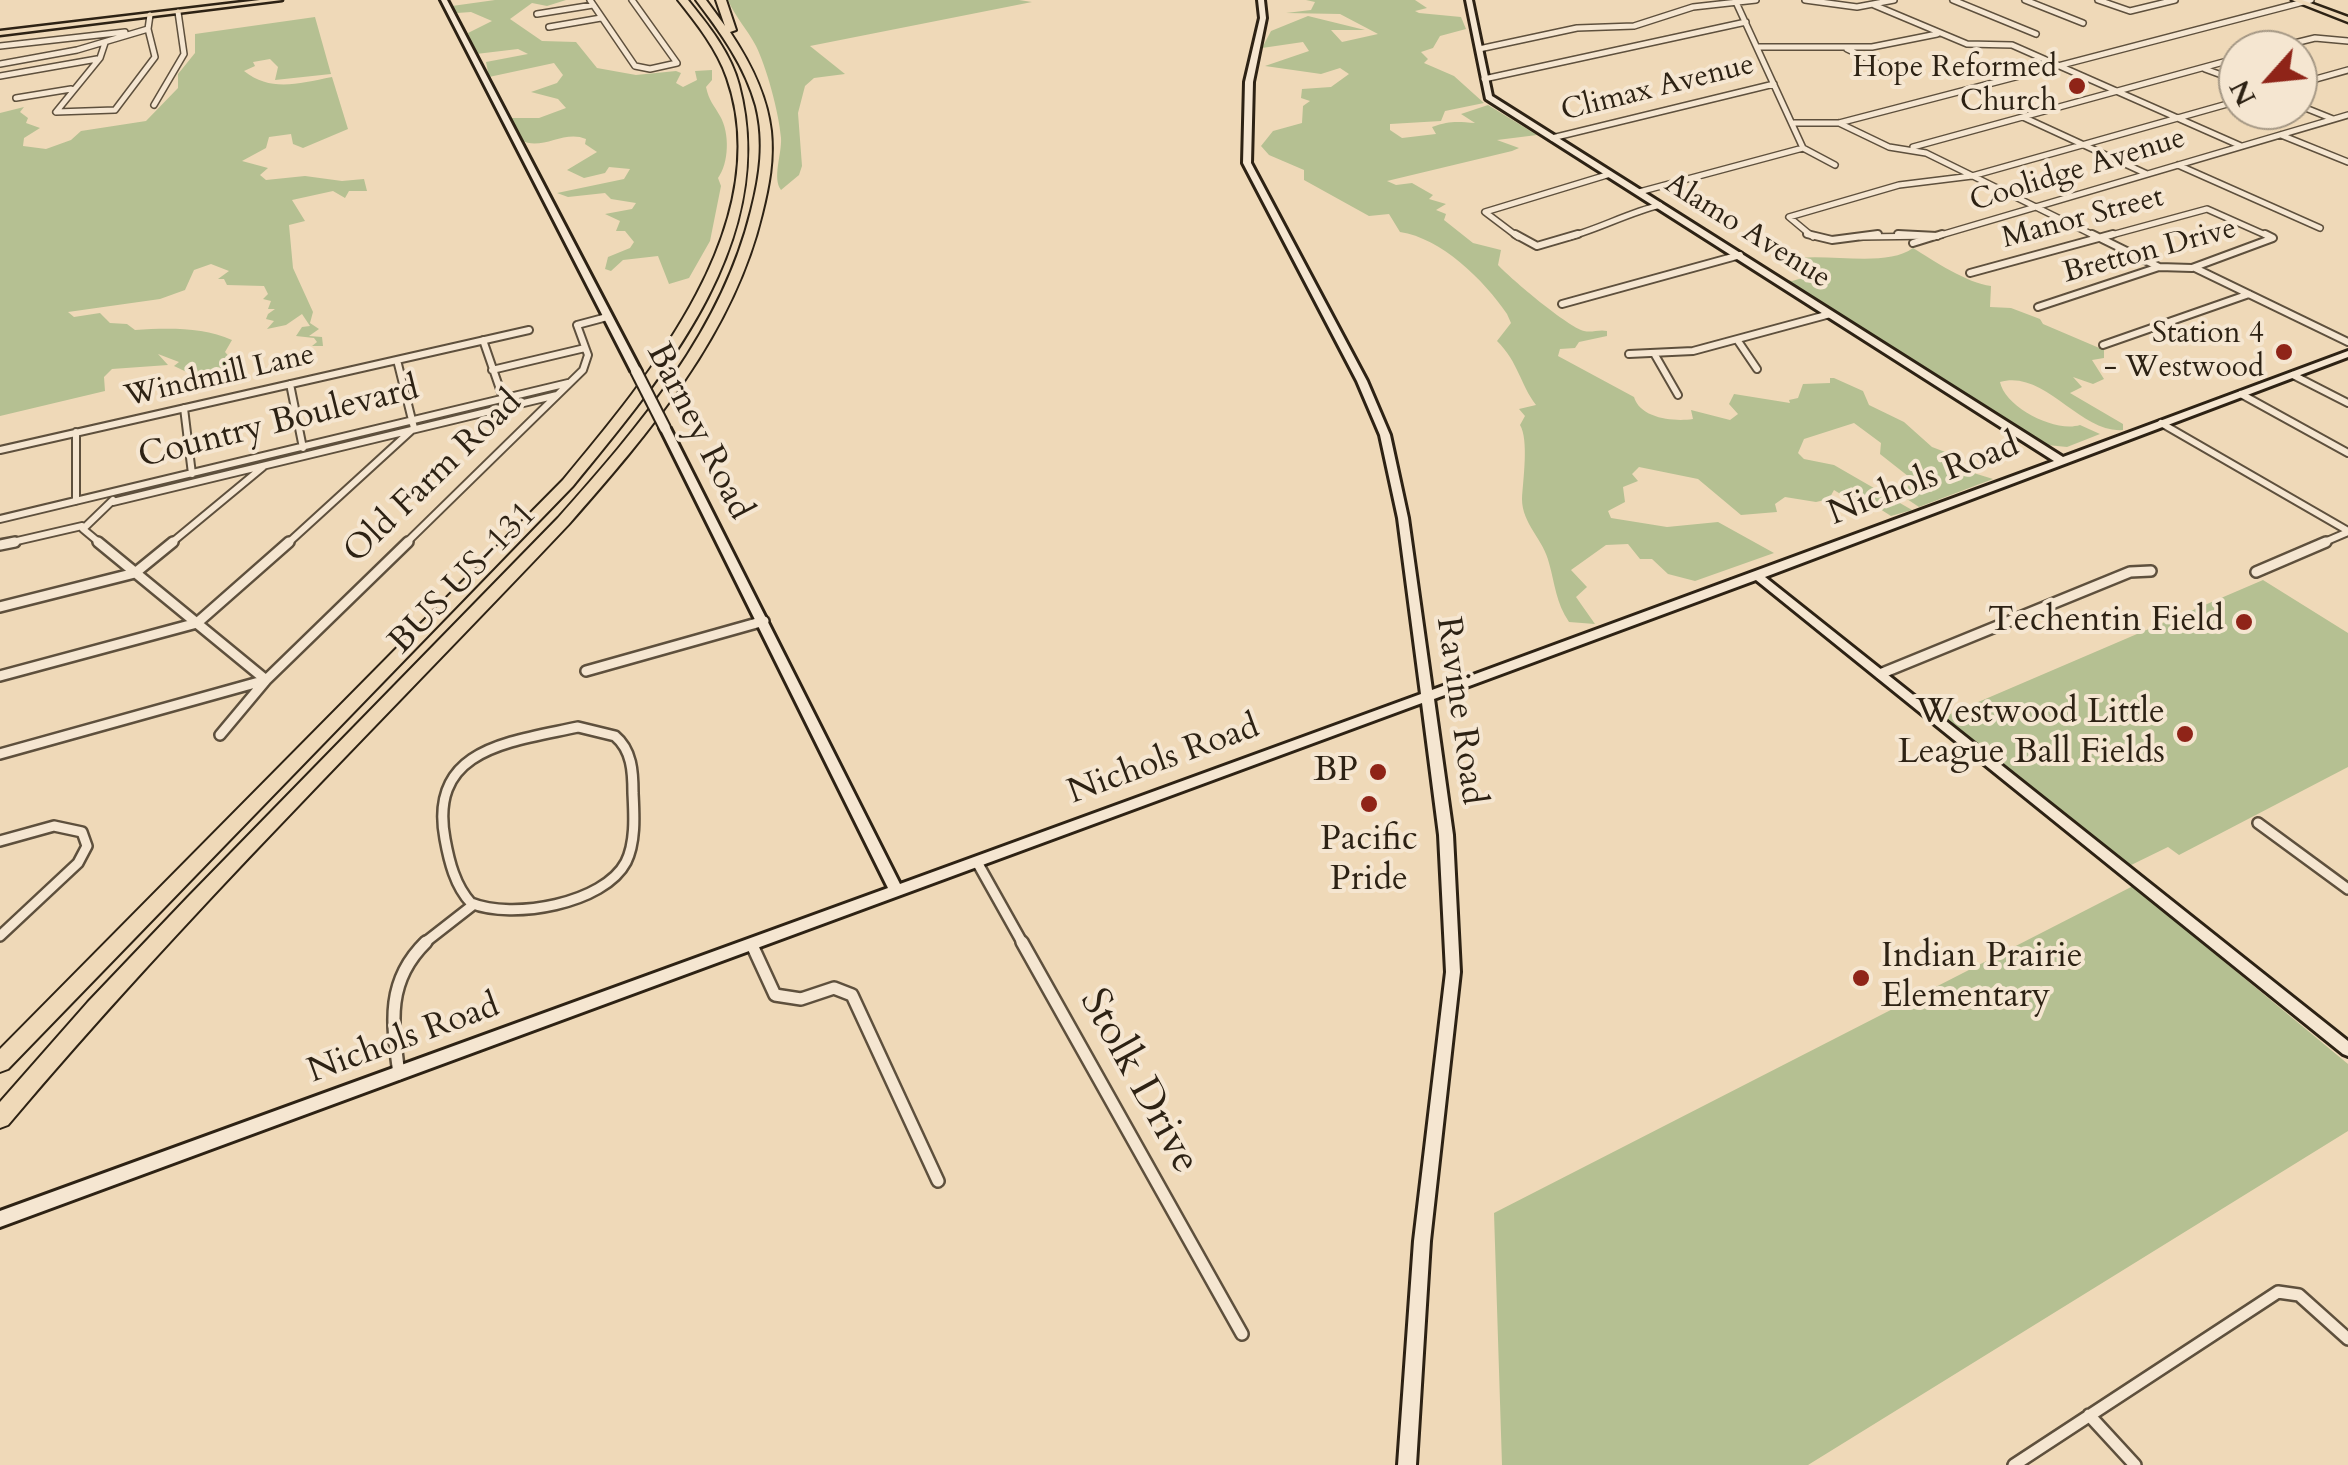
<!DOCTYPE html>
<html>
<head>
<meta charset="utf-8">
<style>
	body { margin:0 }
	#map { position:relative; width:2348px; height:1465px; overflow:hidden; background:#efd9b8; font-family:Cardo,serif }
	canvas { display:block }
	.north { position:absolute; left:2218px; top:30px; width:100px; height:100px; box-sizing:border-box; background:#f5e6d1; border:2px solid #a59885; border-radius:50%; rotate:243deg; font-size:28px; font-weight:700; line-height:40px; text-align:center; color:#2d2214 }
	.north::after { content:''; display:block; margin:auto; width:35px; height:45px; background:#8f2418; clip-path:polygon(50% 0,100% 100%,50% 72%,0 100%) }
</style>
</head>
<body>
<div id="map">
<canvas width="2348" height="1465"></canvas>
<div class="north">N</div>
</div>
<script>
const ctx = document.querySelector('canvas').getContext('2d');
ctx.lineJoin = 'round';
function paint(path, color) { ctx.fillStyle = color; ctx.fill(path, 'evenodd'); }
function stroke(path, color, width, dash) { ctx.strokeStyle = color; ctx.lineWidth = width; ctx.lineCap = dash ? 'butt' : 'round'; ctx.setLineDash(dash || []); ctx.stroke(path); }
function label(font, color, halo, rows, align = 'center') {
  ctx.font = font + ' Cardo,serif'; ctx.lineWidth = 8; ctx.setLineDash([]); ctx.textBaseline = 'middle'; ctx.strokeStyle = halo; ctx.fillStyle = color; for (const [text, x, y, turn = 0] of rows) {
    ctx.save(); ctx.translate(x, y); ctx.rotate((+turn || 0) * Math.PI / 180); ctx.textAlign = isNaN(turn) ? turn : align; if (halo) ctx.strokeText(text, 0, 0); ctx.fillText(text, 0, 0); ctx.restore();
  }
}
const green = new Path2D(`
	M 495,0 L 566,0 L 547,6 L 532,3 L 510,19 L 542,41 L 576,42 L 597,68 L 636,75 L 676,71 L 681,73 L 676,83 L 683,87 L 697,80 L 695,71 L 712,70 L 712,80 L 706,87 C 709,101 714,105 720,116 C 730,133 729,163 718,178 L 721,186 L 710,241 L 689,278 L 669,284 L 658,256 L 623,260 L 611,271 L 605,269 L 608,257 L 630,248 L 634,242 L 625,231 L 616,231 L 620,221 L 605,214 L 632,209 L 636,203 L 611,199 L 605,193 L 568,197 L 557,193 L 624,179 L 630,169 L 609,167 L 605,173 L 584,178 L 567,170 L 597,152 L 585,144 L 586,139 C 564,129 541,152 521,140 L 511,118 L 539,118 L 566,108 L 558,99 L 531,92 L 557,83 L 563,75 L 554,63 L 489,77 L 486,62 L 528,54 L 518,49 L 476,54 L 468,33 L 492,21 L 471,12 L 457,13 L 452,6 Z
	M 728,0 L 1019,0 L 1032,2 L 810,46 L 845,74 L 814,78 L 805,86 L 798,113 L 802,166 L 799,175 L 781,190 C 772,178 782,154 781,138 C 779,112 766,66 756,46 C 748,30 735,17 728,0 Z
	M 1306,0 L 1415,0 L 1427,8 L 1415,11 L 1419,13 L 1461,17 L 1466,29 L 1440,36 L 1433,48 L 1421,52 L 1428,59 L 1424,63 L 1454,76 L 1484,103 L 1445,111 L 1441,121 L 1390,124 L 1390,130 L 1402,138 L 1436,134 L 1432,127 C 1451,120 1459,122 1475,123 L 1461,114 L 1488,105 L 1537,135 L 1497,140 L 1519,148 L 1512,151 L 1387,181 L 1396,185 L 1412,183 L 1433,195 L 1429,199 L 1446,204 L 1436,210 L 1446,214 L 1444,220 L 1473,243 L 1501,250 L 1498,265 C 1512,280 1568,327 1584,331 C 1592,333 1599,329 1607,331 L 1607,336 L 1579,342 L 1575,348 L 1560,349 L 1558,356 L 1634,397 C 1640,418 1673,422 1693,419 L 1691,410 L 1730,420 L 1738,414 L 1729,404 L 1734,394 L 1790,403 L 1789,400 L 1798,398 L 1803,384 L 1830,383 L 1830,378 L 1834,378 L 1863,391 L 1869,405 L 1904,422 L 1932,447 L 1961,458 L 1964,470 L 1993,479 L 1919,507 L 1901,495 L 1913,480 L 1880,454 L 1881,443 L 1854,423 L 1804,439 L 1798,453 L 1804,459 L 1834,465 L 1912,510 L 1891,516 L 1869,502 L 1850,500 L 1834,490 L 1829,499 L 1816,502 L 1785,497 L 1775,504 L 1777,512 L 1741,515 L 1698,479 L 1639,467 L 1632,474 L 1638,481 L 1623,487 L 1625,502 L 1608,511 L 1611,518 L 1667,527 L 1718,522 L 1774,553 L 1695,581 L 1668,574 L 1652,559 L 1640,559 L 1628,544 L 1606,545 L 1571,570 L 1587,587 L 1576,597 L 1595,624 L 1569,622 C 1556,603 1555,584 1549,563 C 1544,540 1522,524 1522,499 C 1523,480 1529,440 1520,425 L 1525,416 L 1519,409 L 1536,405 C 1520,384 1519,363 1497,341 L 1511,323 L 1507,314 C 1484,280 1441,238 1400,232 L 1389,214 L 1369,216 L 1304,180 L 1304,170 L 1269,155 L 1261,146 L 1273,131 L 1302,123 L 1303,106 L 1310,101 L 1301,98 L 1302,89 L 1331,87 L 1349,74 L 1340,68 L 1321,74 L 1265,66 L 1309,51 L 1303,42 L 1262,48 L 1271,31 L 1308,16 L 1365,30 L 1331,30 L 1342,42 L 1378,34 L 1340,14 L 1286,13 L 1311,10 L 1315,2 Z
	M 315,17 L 331,74 L 275,80 L 278,67 L 270,59 L 253,62 L 255,66 L 244,71 C 271,92 297,84 332,77 L 348,129 L 303,148 L 293,144 L 291,134 L 269,137 L 266,148 L 242,161 L 268,168 L 260,175 L 266,180 L 305,176 L 342,181 L 364,179 L 367,191 L 349,191 L 345,198 L 333,191 L 292,200 L 305,221 L 289,225 L 293,268 L 313,312 L 310,323 L 319,329 L 309,336 L 322,337 L 323,346 L 312,346 L 317,342 L 314,338 L 296,336 L 302,327 L 310,326 L 302,314 L 286,325 L 267,329 L 274,321 L 266,319 L 268,314 L 275,309 L 268,309 L 271,301 L 263,299 L 268,294 L 264,286 L 227,285 L 224,279 L 218,279 L 229,271 L 211,264 L 194,270 L 185,290 L 160,299 L 68,312 L 74,317 L 100,313 L 110,323 L 127,324 L 135,330 C 168,328 203,327 232,340 L 225,352 L 233,361 L 228,367 L 193,375 L 174,366 L 179,362 L 158,354 L 168,365 L 112,369 L 104,377 L 105,391 L 0,416 L 0,113 L 24,107 L 20,112 L 28,118 L 26,123 L 40,128 L 24,138 L 23,146 L 46,149 L 71,140 L 81,131 L 146,121 L 178,88 L 178,74 L 195,53 L 195,34 Z
	M 1913,248 C 1934,261 1967,283 1991,286 L 1990,307 L 2011,308 L 2040,319 L 2043,324 L 2104,350 L 2104,358 L 2092,360 L 2104,379 L 2093,384 L 2073,377 L 2082,387 L 2070,393 L 2123,424 L 2123,430 C 2080,434 2045,369 2000,382 C 2005,407 2055,433 2080,425 L 2100,434 L 2067,447 L 2047,445 L 1779,278 L 1792,281 L 1806,277 L 1786,260 C 1822,251 1885,269 1913,248 Z
	M 2263,580 L 2348,633 L 2348,767 L 2179,855 L 2168,847 L 2127,867 L 1941,718 Z
	M 2133,886 L 2348,1064 L 2348,1131 L 1808,1465 L 1502,1465 L 1494,1213 Z`);
const streetFar3 = new Path2D(`
	M 590,0 L 635,66 L 650,69 L 677,63 L 632,0
	M 1735,0 L 1803,148 L 1835,165
	M 1805,0 L 1857,7 L 1894,0
	M 1953,0 L 2036,34
	M 2025,0 L 2083,23
	M 2098,0 L 2130,11 L 2175,0
	M 1874,5 L 1967,44 L 2012,45 L 2241,146
	M 537,14 L 593,5
	M 549,27 L 601,18
	M 105,43 L 100,58 L 56,112 L 115,110 L 155,57 L 148,29 L 150,15
	M 0,46 L 125,32
	M 1758,47 L 1872,47 L 1937,34
	M 1479,49 L 1577,28 L 1634,26 L 1693,7 L 1756,0
	M 1847,49 L 1878,64
	M 2266,50 L 2315,38 L 2348,41
	M 0,64 L 77,50 L 148,29
	M 2205,69 L 2238,81
	M 0,76 L 97,59
	M 1484,79 L 1746,22
	M 2298,84 L 2348,70
	M 16,98 L 71,89
	M 154,105 L 184,54 L 178,12
	M 2298,105 L 2333,119
	M 2023,117 L 2147,174
	M 1794,123 L 1839,123 L 2311,0
	M 1839,123 L 1889,147 L 1926,153 L 2097,237
	M 2281,135 L 2348,162
	M 1552,138 L 1774,84
	M 1913,147 L 2238,58
	M 2178,165 L 2320,228
	M 1639,192 L 1803,148
	M 1518,237 L 1485,212 L 1610,174
	M 1569,237 C 1601,228 1628,213 1660,205
	M 1813,237 L 1789,217 L 1899,185 L 1972,176 L 2238,101
	M 1860,237 L 1937,236
	M 1934,237 L 2348,115
	M 2104,237 L 2207,209 L 2270,237`);
const streetFar2 = new Path2D(`
	M 1515,234 L 1537,246 L 1578,234
	M 1807,234 L 1832,240 L 1878,234
	M 1898,234 L 1937,236
	M 2092,234 L 2159,267
	M 1913,243 L 1942,234
	M 2195,268 L 2348,342
	M 1970,273 L 2113,234
	M 1562,304 L 1740,255
	M 2038,307 L 2159,267 L 2192,268 L 2273,238 L 2265,234
	M 483,340 L 503,398
	M 1738,341 L 1757,369
	M 2103,345 L 2249,294
	M 1629,354 L 1693,351 L 1830,314
	M 1655,355 L 1678,395
	M 492,370 L 585,348
	M 2293,375 L 2348,403
	M 290,384 L 303,448
	M 2241,394 L 2348,453
	M 184,408 L 192,474
	M 2161,423 L 2348,531
	M 76,432 L 76,501
	M 0,450 L 529,330
	M 113,502 L 557,395
	M 0,519 L 568,383
	M 4,544 L 82,526
	M 101,544 L 83,529 L 113,500
	M 170,544 L 263,467
	M 287,544 L 414,428 L 397,360
	M 405,544 L 583,370 L 588,355 L 577,325 L 607,317
	M 2320,544 L 2348,532`);
const streetFar1 = new Path2D(`
	M 98,542 L 266,680 L 220,735
	M 0,545 L 15,542
	M 2256,572 L 2326,542
	M 0,607 L 135,573 L 173,542
	M 586,671 L 764,621
	M 1880,674 L 2130,572 L 2151,571
	M 0,676 L 197,623 L 289,542
	M 578,727 L 615,736 C 632,750 633,772 633,793 C 634,814 636,842 626,862 C 604,904 512,920 471,903 C 455,886 449,861 445,839 C 428,748 510,742 578,727 Z
	M 0,754 L 266,680 L 408,542
	M 2258,823 L 2348,889
	M 0,841 L 54,826 L 82,832 L 87,846 L 78,863 L 0,936
	M 977,862 L 1023,944
	M 423,944 L 473,905`);
const street = new Path2D(`
	M 1022,942 L 1242,1334
	M 752,945 L 775,995 L 801,999 L 834,988 L 852,995 L 938,1181
	M 399,1074 C 392,1022 386,981 426,942
	M 2089,1415 L 2135,1465
	M 2014,1465 L 2278,1292 L 2299,1295 L 2348,1339`);
const secondary = new Path2D(`
	M 441,0 L 447,0 L 641,371 L 639,373 L 633,373 L 631,371 Z
	M 1258,0 L 1264,0 L 1266,18 L 1253,82 L 1251,163 L 1367,381 L 1390,435 L 1408,518 L 1432,690 L 2054,461 L 1486,99 L 1466,0 L 1472,0 L 1492,96 L 2063,457 L 2348,351 L 2348,357 L 1765,577 L 2348,1041 L 2348,1056 L 2343,1054 L 1756,580 L 1434,699 L 1453,835 L 1460,972 L 1430,1241 L 1416,1465 L 1398,1465 L 1414,1241 L 1446,972 L 1439,835 L 1422,703 L 0,1227 L 0,1211 L 888,888 L 660,428 L 661,426 L 665,425 L 670,428 L 900,884 L 1421,694 L 1398,518 L 1380,435 L 1357,381 L 1243,163 L 1245,82 L 1260,18 Z`);
const primary = new Path2D(`
	M 260,0 L 282,0 L 0,35 L 0,31 Z
	M 2292,0 L 2302,0 L 2348,17 L 2348,22 Z`);
const highway = new Path2D(`
	M 678,0 L 688,0 C 708,25 731,53 739,85 C 780,239 664,375 573,486 L 8,1069 L 0,1072 L 0,1049 L 563,480 C 649,377 778,223 727,78 C 717,49 697,24 678,0 Z
	M 696,0 L 706,0 L 725,26 L 716,0 L 726,0 L 736,30 L 730,32 C 750,62 767,95 771,131 C 774,160 769,186 762,214 C 733,335 649,433 569,524 C 381,723 185,915 8,1125 L 0,1128 L 0,1102 L 88,1002 L 188,897 L 558,518 C 639,427 721,332 751,211 C 760,176 765,142 756,106 C 745,66 721,33 696,0 Z`);
const secondaryBridge = new Path2D(`
	M 636,371 L 665,428`);
const markers = [
	[2077,86,10,"#8f2418"],
	[2284,352,10,"#8f2418"],
	[2244,622,10,"#8f2418"],
	[2185,734,10,"#8f2418"],
	[1378,772,10,"#8f2418"],
	[1369,804,10,"#8f2418"],
	[1861,978,10,"#8f2418"]
];
const farPoinames = [
	["Hope Reformed",2057,69],
	["Church",2057,103],
	["Station 4",2264,335],
	["- Westwood",2264,369]
];
const farStreetnames = [
	["Climax Avenue",1658,89,-14],
	["Coolidge Avenue",2078,171,-17],
	["Manor Street",2083,219,-15],
	["Alamo Avenue",1747,232,32],
	["Bretton Drive",2150,252,-15],
	["Windmill Lane",220,377,-13]
];
const streetNames = [
	["Country Boulevard",279,424,-14],
	["Barney Road",698,432,63],
	["Old Farm Road",434,478,-44],
	["Nichols Road",1924,481,-21],
	["BUS US-131",464,579,-46],
	["Ravine Road",1459,711,82],
	["Nichols Road",1164,761,-20],
	["Nichols Road",404,1040,-20]
];
const poiNames = [
	["Techentin Field",2224,622],
	["Westwood Little",2165,714],
	["League Ball Fields",2165,754],
	["BP",1358,772],
	["Pacific",1369,841,"center"],
	["Pride",1369,881,"center"],
	["Indian Prairie",1881,958,"left"],
	["Elementary",1881,998,"left"]
];
const nearStreetnames = [
	["Stolk Drive",1138,1082,61]
];
paint(green, '#b5c092');
stroke(streetFar3, '#5e503d', 8);
stroke(streetFar2, '#5e503d', 10);
stroke(streetFar1, '#5e503d', 14);
stroke(street, '#5e503d', 16);
stroke(secondary, '#2d2214', 6);
stroke(primary, '#2d2214', 5);
stroke(highway, '#2d2214', 4);
stroke(streetFar3, '#f5e6d1', 5);
stroke(streetFar2, '#f5e6d1', 6);
stroke(streetFar1, '#f5e6d1', 9);
stroke(street, '#f5e6d1', 11);
paint(secondary, '#f5e6d1');
paint(primary, '#efd9b8');
paint(highway, '#efd9b8');
stroke(secondaryBridge, '#2d2214', 14, []);
stroke(secondaryBridge, '#f5e6d1', 10);
for (const [x, y, r, color] of markers) { const dot = new Path2D(); dot.arc(x, y, r, 0, 2 * Math.PI); ctx.fillStyle = color; ctx.fill(dot); stroke(dot, '#f5e6d1', 4); }
label('30px', '#2d2214', '#f5e6d1', farPoinames, 'right');
label('30px', '#2d2214', '#f5e6d1', farStreetnames);
label('35px', '#2d2214', '#f5e6d1', streetNames);
label('35px', '#2d2214', '#f5e6d1', poiNames, 'right');
label('42px', '#2d2214', '#f5e6d1', nearStreetnames);
</script>
</body>
</html>
